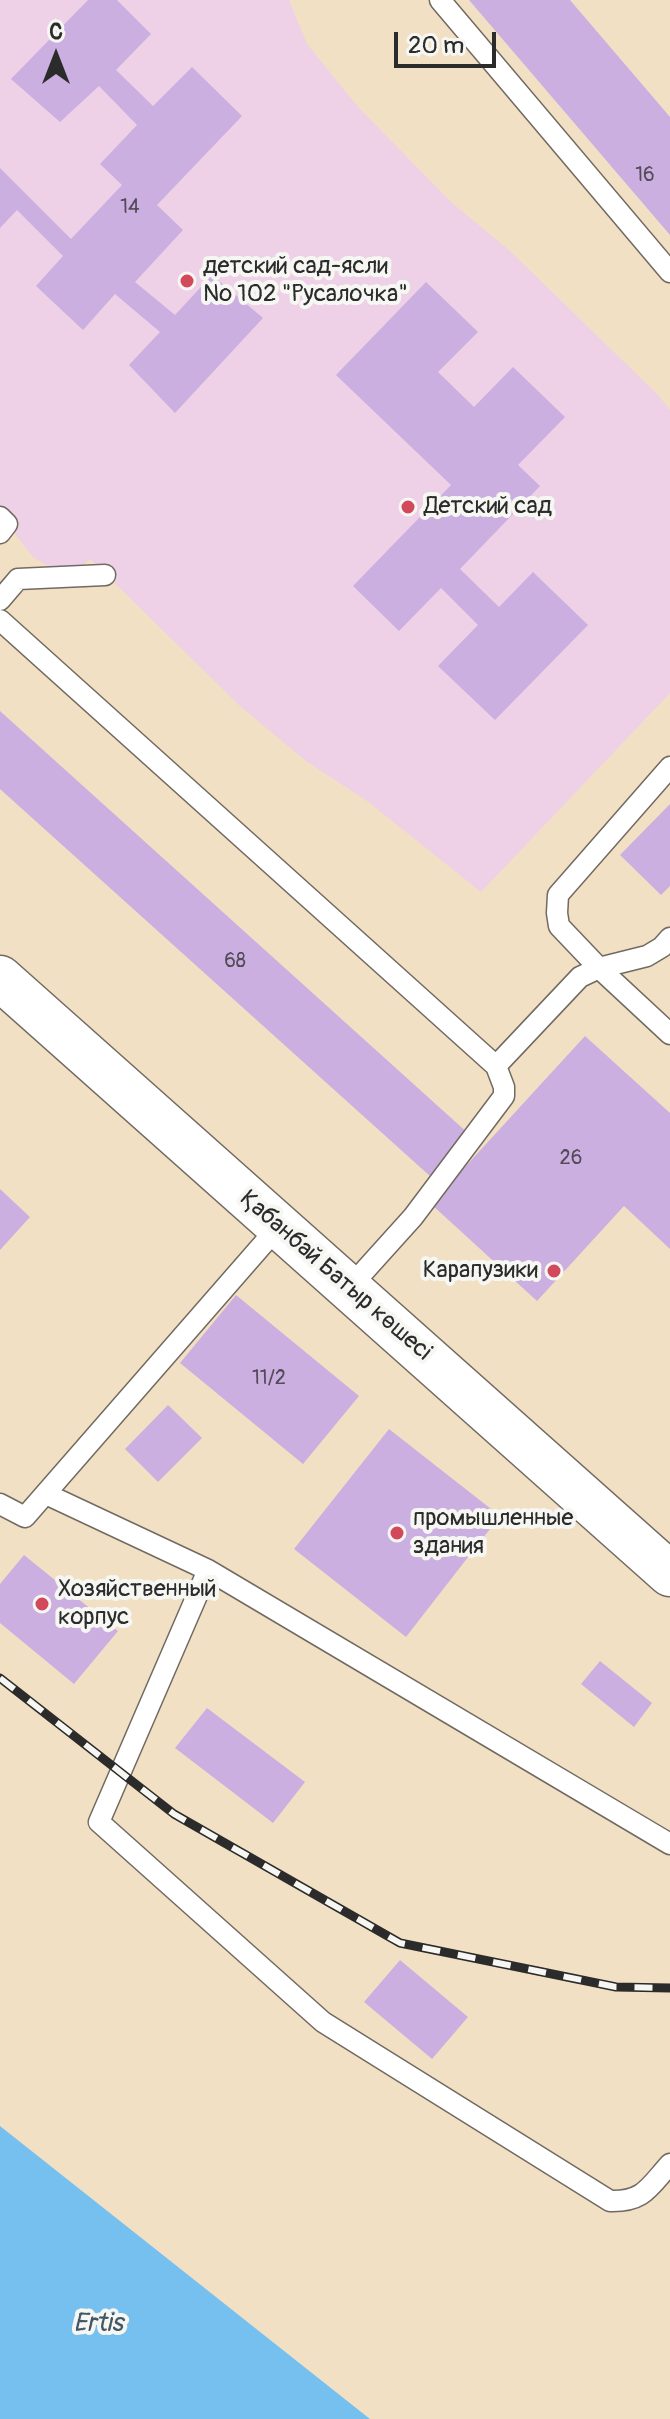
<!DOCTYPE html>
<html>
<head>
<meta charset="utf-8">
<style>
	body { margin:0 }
	#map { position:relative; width:670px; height:2419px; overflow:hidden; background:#f2e0c4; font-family:Pangolin,sans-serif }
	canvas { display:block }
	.north { position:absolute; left:16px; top:16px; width:80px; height:80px; -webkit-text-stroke:6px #f6f6f2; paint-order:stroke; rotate:0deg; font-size:22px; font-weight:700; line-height:32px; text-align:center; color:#2b2b2b }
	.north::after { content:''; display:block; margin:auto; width:28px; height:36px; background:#2b2b2b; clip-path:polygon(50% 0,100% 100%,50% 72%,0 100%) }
	.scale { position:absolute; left:394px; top:32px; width:102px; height:36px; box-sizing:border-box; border:4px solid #2b2b2b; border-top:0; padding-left:10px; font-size:24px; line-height:28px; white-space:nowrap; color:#2b2b2b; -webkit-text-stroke:6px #f6f6f2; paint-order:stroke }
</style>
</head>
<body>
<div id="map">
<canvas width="670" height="2419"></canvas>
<div class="north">С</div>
<div class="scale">20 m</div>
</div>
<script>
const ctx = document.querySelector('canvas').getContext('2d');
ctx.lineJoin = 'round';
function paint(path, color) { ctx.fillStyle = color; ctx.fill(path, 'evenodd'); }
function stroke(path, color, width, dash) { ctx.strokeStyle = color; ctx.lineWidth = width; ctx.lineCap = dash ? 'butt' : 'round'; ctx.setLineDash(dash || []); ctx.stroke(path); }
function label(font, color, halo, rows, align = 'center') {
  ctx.font = font + ' Pangolin,sans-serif'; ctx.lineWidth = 8; ctx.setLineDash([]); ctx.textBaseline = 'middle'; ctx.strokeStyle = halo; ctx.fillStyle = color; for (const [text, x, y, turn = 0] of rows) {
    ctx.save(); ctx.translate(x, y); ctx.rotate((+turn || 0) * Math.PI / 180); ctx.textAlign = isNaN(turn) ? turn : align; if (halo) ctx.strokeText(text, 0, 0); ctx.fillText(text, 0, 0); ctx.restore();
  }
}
const built = new Path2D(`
	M 0,0 L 289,0 L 307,44 L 359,108 L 451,202 L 510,251 L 658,395 L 670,410 L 670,693 L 481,892 L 367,801 L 306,761 L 241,707 L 90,559 L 69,578 L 33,557 L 0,515 Z`);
const water = new Path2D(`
	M 0,2126 L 370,2419 L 0,2419 Z`);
const building = new Path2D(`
	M 88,0 L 117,0 L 151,34 L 116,70 L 153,106 L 192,67 L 242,116 L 157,205 L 183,230 L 135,282 L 175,315 L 212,275 L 263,318 L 175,413 L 129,365 L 160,332 L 115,294 L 83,330 L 36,286 L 63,256 L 17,210 L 0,228 L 0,168 L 71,239 L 122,185 L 100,164 L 137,125 L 99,86 L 60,122 L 11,79 Z
	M 469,0 L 570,0 L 670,117 L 670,235 Z
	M 426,282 L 478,332 L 438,372 L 474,407 L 513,367 L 565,417 L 518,465 L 540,486 L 460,569 L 499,607 L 533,572 L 588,625 L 495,720 L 438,666 L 478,625 L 441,588 L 399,631 L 353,586 L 451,485 L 336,375 Z
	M 0,711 L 470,1135 L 431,1177 L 0,789 Z
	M 670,804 L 670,886 L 661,895 L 620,855 Z
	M 585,1036 L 670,1113 L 670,1249 L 624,1206 L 537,1301 L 431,1204 Z
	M 0,1189 L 30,1217 L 0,1250 Z
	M 236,1295 L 359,1396 L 303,1464 L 180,1363 Z
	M 168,1405 L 202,1438 L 158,1482 L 125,1449 Z
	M 389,1429 L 500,1516 L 406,1637 L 294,1549 Z
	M 24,1555 L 118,1631 L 74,1684 L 0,1623 L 0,1584 Z
	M 600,1661 L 652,1703 L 634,1727 L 581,1684 Z
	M 207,1708 L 305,1782 L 273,1823 L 175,1748 Z
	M 400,1960 L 468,2017 L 432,2059 L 364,2002 Z`);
const lane = new Path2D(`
	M 440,0 L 670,272
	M 0,517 L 7,524 L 0,533
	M 0,600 L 18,579 L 105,575
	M 0,620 L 496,1066 L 504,1087 L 504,1096 L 413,1217 L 349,1288
	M 670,767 L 558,895 L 557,913 L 559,926 L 599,968 L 670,1034
	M 496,1066 L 580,977 L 599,968 L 647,956 L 662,947 L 670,938
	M 46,1494 L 208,1570 L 670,1844
	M 0,1504 L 25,1517 L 278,1227
	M 208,1570 L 99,1822 L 323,2022 L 610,2201 C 644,2202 649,2187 670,2164`);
const secondary = new Path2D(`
	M 0,978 L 670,1574`);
const rail = new Path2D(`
	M 0,1678 L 174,1814 L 400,1943 L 616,1987 L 670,1988`);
const markers = [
	[187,281,8,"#d1495b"],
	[408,507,8,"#d1495b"],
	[554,1271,8,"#d1495b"],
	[397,1533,8,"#d1495b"],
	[42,1604,8,"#d1495b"]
];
const numberNames = [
	["16",645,176],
	["14",130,208],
	["68",235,962],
	["26",571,1159],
	["11/2",269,1379]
];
const poiNames = [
	["детский сад-ясли",203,267],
	["№ 102 \"Русалочка\"",203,295],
	["Детский сад",424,507],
	["Карапузики",538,1271,"right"],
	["промышленные",413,1519],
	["здания",413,1547],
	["Хозяйственный",58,1590],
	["корпус",58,1618]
];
const streetNames = [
	["Қабанбай Батыр көшесі",335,1276,41]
];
const waterNames = [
	["Ertis",98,2324]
];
paint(built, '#eed0e7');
paint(water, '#76c0ef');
paint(building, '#ccafe1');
stroke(lane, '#716a61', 23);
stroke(secondary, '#716a61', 47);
stroke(lane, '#fff', 20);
stroke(secondary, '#fff', 44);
stroke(rail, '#2b2b2b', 9);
stroke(rail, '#f6f6f2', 6, [18]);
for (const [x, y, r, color] of markers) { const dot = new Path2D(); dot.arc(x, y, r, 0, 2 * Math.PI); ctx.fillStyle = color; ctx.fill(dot); stroke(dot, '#f6f6f2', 3); }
label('20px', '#534c58', null, numberNames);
label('24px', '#2b2b2b', '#f6f6f2', poiNames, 'left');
label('24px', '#2b2b2b', '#f6f6f2', streetNames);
label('italic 26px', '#425866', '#f6f6f2', waterNames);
</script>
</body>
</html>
